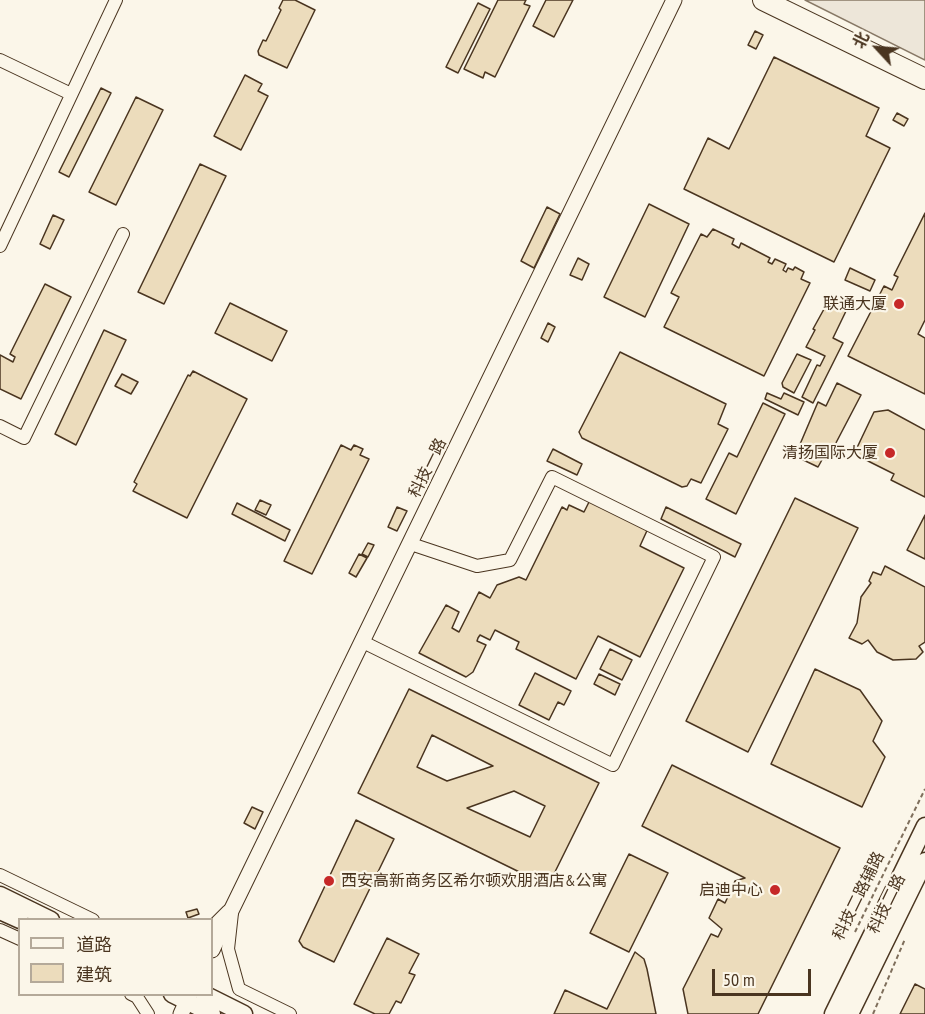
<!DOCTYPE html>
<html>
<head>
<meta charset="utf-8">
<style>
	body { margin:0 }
	#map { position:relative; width:925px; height:1014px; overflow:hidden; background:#fbf6e9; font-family:"PT Sans Narrow","Noto Sans SC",sans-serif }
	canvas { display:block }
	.legend { position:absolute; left:18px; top:918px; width:195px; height:78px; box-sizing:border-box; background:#fbf6e9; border:2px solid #b4a999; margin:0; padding:8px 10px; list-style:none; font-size:18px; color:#4a3520 }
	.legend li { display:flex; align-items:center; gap:12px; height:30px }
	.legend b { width:30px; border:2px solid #b4a999 }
	.north { position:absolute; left:847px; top:18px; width:60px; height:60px; -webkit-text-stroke:4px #fbf6e9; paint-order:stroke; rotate:296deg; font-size:16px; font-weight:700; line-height:24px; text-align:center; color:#4a3520 }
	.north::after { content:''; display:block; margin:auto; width:21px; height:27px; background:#4a3520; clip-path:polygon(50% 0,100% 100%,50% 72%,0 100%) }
	.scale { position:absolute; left:712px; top:969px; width:99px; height:27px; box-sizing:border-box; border:3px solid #4a3520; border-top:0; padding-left:8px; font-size:18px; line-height:21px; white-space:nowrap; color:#4a3520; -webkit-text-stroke:4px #fbf6e9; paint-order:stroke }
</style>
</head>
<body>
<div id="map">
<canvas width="925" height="1014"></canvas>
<ul class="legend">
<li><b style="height:8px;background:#fbf6e9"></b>道路</li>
<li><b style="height:16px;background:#ecdcbc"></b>建筑</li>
</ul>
<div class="north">北</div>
<div class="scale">50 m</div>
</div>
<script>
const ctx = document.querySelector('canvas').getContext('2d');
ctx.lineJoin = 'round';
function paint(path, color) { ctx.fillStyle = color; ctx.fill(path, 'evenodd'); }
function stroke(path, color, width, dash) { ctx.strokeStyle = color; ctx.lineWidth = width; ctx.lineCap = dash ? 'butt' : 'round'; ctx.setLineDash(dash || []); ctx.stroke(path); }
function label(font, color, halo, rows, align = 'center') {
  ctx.font = font + ' "PT Sans Narrow","Noto Sans SC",sans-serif'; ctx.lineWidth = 4.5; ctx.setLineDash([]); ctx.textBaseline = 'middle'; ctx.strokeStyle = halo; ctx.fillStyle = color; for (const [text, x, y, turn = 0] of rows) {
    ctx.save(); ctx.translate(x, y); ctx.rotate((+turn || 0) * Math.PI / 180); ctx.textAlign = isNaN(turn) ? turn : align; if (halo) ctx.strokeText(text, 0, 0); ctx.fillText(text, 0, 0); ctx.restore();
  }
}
const green = new Path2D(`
	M 805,0 L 925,0 L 925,60 Z`);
const building = new Path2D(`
	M 283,0 L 295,0 L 315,10 L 287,68 L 259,55 L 258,51 L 263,40 L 266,41 L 281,10 L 279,8 Z
	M 498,0 L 526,0 L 524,4 L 530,6 L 495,77 L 485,72 L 483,78 L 464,69 Z
	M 546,0 L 573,0 L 554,37 L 533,26 Z
	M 478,3 L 490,9 L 458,73 L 446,67 Z
	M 755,31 L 763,35 L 756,49 L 748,45 Z
	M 774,57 L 879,108 L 866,136 L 890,148 L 834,262 L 684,189 L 708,138 L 729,149 Z
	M 245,75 L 262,84 L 258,91 L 268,96 L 241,150 L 214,136 Z
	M 101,88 L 111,93 L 69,177 L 59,172 Z
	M 136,97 L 163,110 L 116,205 L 89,192 Z
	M 897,113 L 908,119 L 904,126 L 893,120 Z
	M 200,164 L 226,176 L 164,304 L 138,292 Z
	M 649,204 L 689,224 L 645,317 L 604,297 Z
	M 547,207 L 560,214 L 534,268 L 521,261 Z
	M 925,213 L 925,320 L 918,334 L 925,338 L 925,394 L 848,356 L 884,286 L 892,290 L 898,277 L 894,275 Z
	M 53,215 L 64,220 L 50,249 L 40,244 Z
	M 713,229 L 734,239 L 732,244 L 739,248 L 741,243 L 770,258 L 768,262 L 772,264 L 775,259 L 786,264 L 783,270 L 786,272 L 788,268 L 793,270 L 795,267 L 804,272 L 801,279 L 810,283 L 764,376 L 664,327 L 679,297 L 671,293 L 701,234 L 707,237 Z
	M 578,258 L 589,264 L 582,280 L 570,275 Z
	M 850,268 L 875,280 L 870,291 L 845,280 Z
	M 45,284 L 71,297 L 21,399 L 0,389 L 0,355 L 13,362 L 15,357 L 10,354 Z
	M 829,300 L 847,309 L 833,338 L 843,343 L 813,403 L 802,397 L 817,365 L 820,366 L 825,356 L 806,347 L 815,330 L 813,329 Z
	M 230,303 L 287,331 L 272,361 L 215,333 Z
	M 548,323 L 555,327 L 548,342 L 541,338 Z
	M 104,330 L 126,340 L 76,445 L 55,434 Z
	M 620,352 L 726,404 L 718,424 L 728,429 L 701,483 L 691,479 L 687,486 L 682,487 L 582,438 L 579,432 Z
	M 797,354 L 811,360 L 794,393 L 783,387 L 782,383 Z
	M 193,371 L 247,399 L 187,518 L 133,491 L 137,484 L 134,482 L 188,375 L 190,376 Z
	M 122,374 L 138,382 L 131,394 L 115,386 Z
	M 837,383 L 861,395 L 827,460 L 823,458 L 818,467 L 795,456 L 818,402 L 826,406 Z
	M 767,393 L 781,399 L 784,393 L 804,402 L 798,415 L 765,399 Z
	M 763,403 L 785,414 L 736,514 L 706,499 L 729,453 L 737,457 Z
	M 888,410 L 925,430 L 925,497 L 891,480 L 894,474 L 854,454 L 874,412 Z
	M 341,445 L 351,450 L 354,445 L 363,449 L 360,455 L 369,459 L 312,574 L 284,561 Z
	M 553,449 L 582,464 L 577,475 L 547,461 Z
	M 592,496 L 650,524 L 640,546 L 684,568 L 640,657 L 598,636 L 576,679 L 516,649 L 519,642 L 495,630 L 490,640 L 480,635 L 478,638 L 477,641 L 486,645 L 473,672 L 466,677 L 419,653 L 446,605 L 459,612 L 452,628 L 459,632 L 479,592 L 490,598 L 497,585 L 519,577 L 526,580 L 562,507 L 567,510 L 569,505 L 584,512 Z
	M 795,498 L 858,528 L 748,752 L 686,721 Z
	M 260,500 L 271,505 L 266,515 L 255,510 Z
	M 237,503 L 290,530 L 285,541 L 232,514 Z
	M 397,507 L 407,511 L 397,531 L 388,527 Z
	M 666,507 L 741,544 L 735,557 L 661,519 Z
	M 925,515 L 925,559 L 907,550 Z
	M 368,543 L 374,545 L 368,557 L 362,554 Z
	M 359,554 L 367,558 L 356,577 L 349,573 Z
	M 885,566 L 925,587 L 925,642 L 919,646 L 923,652 L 916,659 L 893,660 L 877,652 L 868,640 L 862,644 L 849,638 L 857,623 L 861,597 L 871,583 L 869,581 L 873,572 L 881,575 Z
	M 610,649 L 632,660 L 622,680 L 600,669 Z
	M 815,669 L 860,690 L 882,721 L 873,741 L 885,757 L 862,807 L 771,764 Z
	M 535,673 L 571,691 L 564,705 L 558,702 L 549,720 L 519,705 Z
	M 599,674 L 620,684 L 615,695 L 594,684 Z
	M 409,689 L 599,783 L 548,886 L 358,793 ZM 432,735 L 487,763 L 493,766 L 447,781 L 417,767 ZM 514,791 L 545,806 L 530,837 L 467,808 Z
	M 672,765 L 840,848 L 758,1014 L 688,1014 L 683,989 L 711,934 L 718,937 L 722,929 L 709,918 L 718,899 L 725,903 L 735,881 L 745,878 L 642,826 Z
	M 252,807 L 263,812 L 255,829 L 244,823 Z
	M 356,820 L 394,839 L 334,962 L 303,947 L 299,941 Z
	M 629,854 L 668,873 L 629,952 L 590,933 Z
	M 197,909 L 199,914 L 188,918 L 186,912 Z
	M 387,938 L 419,954 L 409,973 L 415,975 L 401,1003 L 396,1001 L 389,1014 L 375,1014 L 354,1004 Z
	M 635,952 L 644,959 L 647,969 L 656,1014 L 554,1014 L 565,990 L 607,1009 Z
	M 915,984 L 925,989 L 925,1014 L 900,1014 Z`);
const path = new Path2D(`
	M 855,932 L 925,789
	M 873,1014 L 905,939`);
const minor = new Path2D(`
	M 0,60 L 71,94
	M 0,246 L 116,0
	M 0,426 L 24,438 L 123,234
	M 363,642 L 613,765 L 714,557 L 552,477 L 510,560 L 477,566 L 411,544
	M 0,875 L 93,920
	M 232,913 L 228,949 L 239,989 L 290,1014
	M 212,927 L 228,911
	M 0,930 L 20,939
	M 131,994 L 137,997 L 148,1014`);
const tertiary = new Path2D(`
	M 212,950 L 674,0
	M 181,1014 L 190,994`);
const secondary = new Path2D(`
	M 0,895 L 51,920
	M 0,911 L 20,920
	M 172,994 L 212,1014
	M 204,994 L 244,1014
	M 833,1014 L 925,826
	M 850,1014 L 925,861`);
const primary = new Path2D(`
	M 763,0 L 925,79`);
const markers = [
	[899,304,6,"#c62828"],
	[890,453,6,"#c62828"],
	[329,881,6,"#c62828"],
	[775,890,6,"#c62828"]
];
const poiNames = [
	["联通大厦",887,304],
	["清扬国际大厦",878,453],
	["西安高新商务区希尔顿欢朋酒店&公寓",341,881,"left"],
	["启迪中心",763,890]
];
const streetNames = [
	["科技一路",428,468,-64],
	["科技二路辅路",859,896,-64],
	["科技二路",887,904,-64]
];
paint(green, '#ede6d9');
stroke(green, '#887966', 1.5);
paint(building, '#ecdcbc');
stroke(building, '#4a3520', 1.5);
stroke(minor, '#4a3520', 14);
stroke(tertiary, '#4a3520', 17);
stroke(secondary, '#4a3520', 19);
stroke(primary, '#4a3520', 22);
stroke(path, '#7f6f5c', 2, [4.5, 3]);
stroke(minor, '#fbf6e9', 12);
stroke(tertiary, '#fbf6e9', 15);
stroke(secondary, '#fbf6e9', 16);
stroke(primary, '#fbf6e9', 20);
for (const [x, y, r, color] of markers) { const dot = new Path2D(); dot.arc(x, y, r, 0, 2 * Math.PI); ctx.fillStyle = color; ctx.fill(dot); stroke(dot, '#fbf6e9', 2); }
label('16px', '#4a3520', '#fbf6e9', poiNames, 'right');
label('16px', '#4a3520', '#fbf6e9', streetNames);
</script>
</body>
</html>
